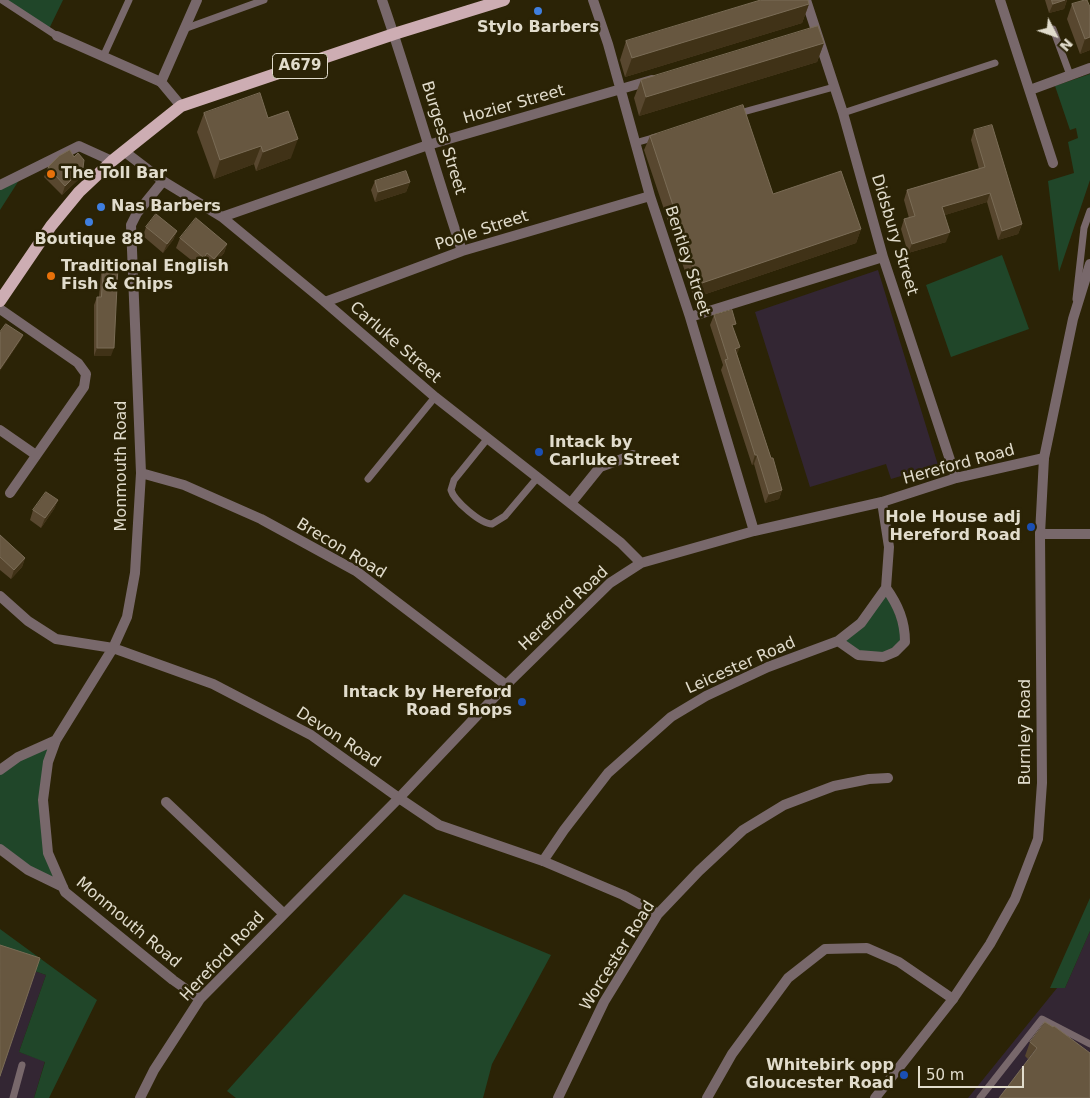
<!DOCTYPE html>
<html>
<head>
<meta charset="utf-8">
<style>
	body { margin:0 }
	#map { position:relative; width:1090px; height:1098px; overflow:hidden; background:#2b2306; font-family:"DejaVu Sans",sans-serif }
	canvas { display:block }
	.north { position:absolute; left:1030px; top:10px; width:50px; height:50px; -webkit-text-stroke:4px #2b2306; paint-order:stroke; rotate:131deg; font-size:14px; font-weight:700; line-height:20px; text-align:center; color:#e1dccc }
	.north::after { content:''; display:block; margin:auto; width:18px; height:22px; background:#e1dccc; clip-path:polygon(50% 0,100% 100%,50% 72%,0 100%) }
	.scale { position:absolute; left:918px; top:1066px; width:106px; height:22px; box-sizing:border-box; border:2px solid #e1dccc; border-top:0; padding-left:6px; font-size:15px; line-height:18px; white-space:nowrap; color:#e1dccc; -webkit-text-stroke:4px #2b2306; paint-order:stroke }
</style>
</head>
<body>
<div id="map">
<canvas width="1090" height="1098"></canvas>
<div class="north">N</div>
<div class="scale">50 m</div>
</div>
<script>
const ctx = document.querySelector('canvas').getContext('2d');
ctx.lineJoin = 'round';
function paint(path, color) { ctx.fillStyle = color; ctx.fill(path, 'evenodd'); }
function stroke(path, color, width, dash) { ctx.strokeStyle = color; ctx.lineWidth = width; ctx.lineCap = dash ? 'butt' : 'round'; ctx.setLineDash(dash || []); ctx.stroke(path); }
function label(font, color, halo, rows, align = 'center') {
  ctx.font = font + ' "DejaVu Sans",sans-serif'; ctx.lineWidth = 5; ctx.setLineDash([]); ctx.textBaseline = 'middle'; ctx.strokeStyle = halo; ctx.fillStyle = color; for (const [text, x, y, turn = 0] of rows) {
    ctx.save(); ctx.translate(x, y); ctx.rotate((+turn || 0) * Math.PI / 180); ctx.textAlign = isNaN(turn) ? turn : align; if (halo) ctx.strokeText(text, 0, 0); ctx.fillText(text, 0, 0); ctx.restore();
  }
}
const industrial = new Path2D(`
	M 878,270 L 938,465 L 891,479 L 886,464 L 810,487 L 755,312 Z
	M 1090,931 L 1090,1098 L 968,1098 L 1057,988 L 1065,988 Z
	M 0,959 L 46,975 L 19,1052 L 45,1061 L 34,1098 L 0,1098 Z`);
const green = new Path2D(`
	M 4,0 L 63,0 L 48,31 Z
	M 1090,74 L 1090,180 L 1059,272 L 1048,181 L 1074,173 L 1068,142 L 1078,138 L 1076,128 L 1070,130 L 1055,86 Z
	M 23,174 L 0,210 L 0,185 Z
	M 1002,255 L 1029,329 L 951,357 L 926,285 Z
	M 886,588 L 905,642 L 883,657 L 858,655 L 838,641 Z
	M 56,740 L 43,800 L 48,853 L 63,887 L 0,849 L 0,770 Z
	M 404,894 L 551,955 L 492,1064 L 483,1098 L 236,1098 L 227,1091 Z
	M 1090,898 L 1090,931 L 1065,988 L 1050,988 Z
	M 0,929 L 97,1000 L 49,1098 L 34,1098 L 45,1062 L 19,1052 L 46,975 L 0,959 Z`);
const service = new Path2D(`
	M 2,0 L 57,36
	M 184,29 L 264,0
	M 1053,29 L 1070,75
	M 103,57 L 129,0
	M 843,113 L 995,63
	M 736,114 L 834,87
	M 635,143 L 656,137
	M 1076,299 L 1084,228 L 1090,211
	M 488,438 L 454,480 L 451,490 C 454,501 481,524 492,524 L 505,516 L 538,477
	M 368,479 L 435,397
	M 13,1098 L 22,1065
	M 980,1098 L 1042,1019 L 1090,1044`);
const minor = new Path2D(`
	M 382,0 C 411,83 434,168 462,251
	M 593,0 L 608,44 L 650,196 L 690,317 L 754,531
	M 806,0 L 843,113 L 883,257 L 956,478
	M 1000,0 L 1053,163
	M 57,36 L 161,82
	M 1030,90 L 1090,68
	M 125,152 L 163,181 L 222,217 L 325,302 L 435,397 L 621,543 L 641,563
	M 163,181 L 137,213 L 131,225 L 141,473 L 135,573 L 127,617 L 113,648 L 56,740 L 48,762 L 43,800 L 48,853 L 65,892 L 173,980 L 200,999
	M 222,217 L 428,145 L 652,80
	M 325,302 L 462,251 L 650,196
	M 0,309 L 78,363 L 86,374 L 84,387 L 10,493
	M 690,317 L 883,257
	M 0,430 L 36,455
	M 141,473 L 184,485 L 261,519 L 356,571 L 506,685
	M 571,503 L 600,467 L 633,455
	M 1040,534 L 1090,534
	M 0,596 L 28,621 L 56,639 L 113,648 L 213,684 L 311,735 L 399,798 L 439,825 L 543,861 L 623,895 L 658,914
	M 838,641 L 858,655 L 883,657 L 895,652 L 905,642 C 905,621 898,605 886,588
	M 0,770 L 18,757 L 56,740
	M 166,802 L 284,914
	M 0,849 L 28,870 L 63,887
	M 543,861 L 564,830 L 608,773 L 671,717 L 706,696 L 768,667 L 838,641 L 861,623 L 886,588 L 889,547 L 882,502
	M 140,1098 L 154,1070 L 200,999 L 399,798 L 506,685 L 610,583 L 641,563 L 754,531 L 882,502 L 956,478 L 1044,458
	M 558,1098 L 604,1002 L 658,914 L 699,871 L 743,830 L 784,805 L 834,786 L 869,779 L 888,778
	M 707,1098 L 732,1054 L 788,978 L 825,949 L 867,948 L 899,962 L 953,999`);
const tertiary = new Path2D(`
	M 181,106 L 161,82 L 197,0
	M 0,185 L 79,146 L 112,161
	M 875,1098 L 953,999 L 990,944 L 1015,899 L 1038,839 L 1042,783 L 1040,534 L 1044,458 L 1073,319 L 1090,264`);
const primary = new Path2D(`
	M 0,301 L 51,226 L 79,192 L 112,161 L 181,106 L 394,34 L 504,0`);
const wall = new Path2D(`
	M 1045,0 L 1067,0 L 1064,9 L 1049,13 Z
	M 809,4 L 802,23 L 625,77 L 620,60 L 626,41 Z
	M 1072,4 L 1090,7 L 1090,50 L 1080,54 L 1067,19 Z
	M 824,43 L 817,62 L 639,116 L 634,98 L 641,80 Z
	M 204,113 L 268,118 L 291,158 L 256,171 L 254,164 L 214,179 L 197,132 Z
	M 974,130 L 1022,224 L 1018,234 L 998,240 L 987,202 L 945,215 L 946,242 L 908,253 L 901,229 L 904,219 L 909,218 L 904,200 L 907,190 L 979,169 L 971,140 Z
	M 650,136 L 773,194 L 861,229 L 856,243 L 694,298 L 644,150 Z
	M 74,157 L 80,178 L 62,195 L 44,177 L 48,167 Z
	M 375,181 L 410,182 L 406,192 L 375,202 L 371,190 Z
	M 146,227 L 177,231 L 173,240 L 163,253 L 143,236 Z
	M 180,238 L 227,244 L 224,253 L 211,269 L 204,263 L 200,267 L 176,248 Z
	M 104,266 L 111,356 L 94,356 L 94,305 L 97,297 L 99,297 L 101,274 Z
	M 714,315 L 734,330 L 737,354 L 771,458 L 782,490 L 779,499 L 765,503 L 754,464 L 752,465 L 721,370 L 723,365 L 710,325 Z
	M 58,500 L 54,509 L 41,528 L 30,520 L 33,510 Z
	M 0,535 L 25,558 L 22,567 L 11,579 L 0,570 Z
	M 1053,1027 L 1028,1059 L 1025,1056 L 1030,1042 Z`);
const shadedWall = new Path2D(`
	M 1065,0 L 1067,0 L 1064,9 L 1049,13 L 1053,4 Z
	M 809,4 L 802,23 L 625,77 L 632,58 Z
	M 1090,37 L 1090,50 L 1080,54 L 1085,39 Z
	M 824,43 L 817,62 L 639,116 L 646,97 Z
	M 298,139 L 291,158 L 256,171 L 263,152 Z
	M 261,146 L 254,164 L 214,179 L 220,160 Z
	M 83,168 L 80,178 L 62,195 L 65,186 Z
	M 410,182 L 406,192 L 375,202 L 378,192 Z
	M 990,193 L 987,202 L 939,217 L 942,207 Z
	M 1022,224 L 1018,234 L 998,240 L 1002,231 Z
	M 861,229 L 856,243 L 694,298 L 699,284 Z
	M 177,231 L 173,240 L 163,253 L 167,244 Z
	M 950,232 L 946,242 L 908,253 L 912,244 Z
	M 227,244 L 224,253 L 211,269 L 214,259 Z
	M 207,253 L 204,263 L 200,267 L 204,258 Z
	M 23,335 L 21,340 L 0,371 L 0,369 Z
	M 740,347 L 736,357 L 735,349 Z
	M 97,348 L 114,348 L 111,356 L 94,356 Z
	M 755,455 L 757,455 L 754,464 L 752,465 Z
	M 782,490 L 779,499 L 765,503 L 769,494 Z
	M 58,500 L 54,509 L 41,528 L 45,518 Z
	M 25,558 L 22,567 L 11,579 L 14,570 Z`);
const building = new Path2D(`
	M 761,0 L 808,0 L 809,4 L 632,58 L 626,41 Z
	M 1052,0 L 1065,0 L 1053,4 Z
	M 1085,0 L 1087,0 L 1090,7 L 1090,37 L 1085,39 L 1072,4 Z
	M 818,26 L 824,43 L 646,97 L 641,80 Z
	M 260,93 L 268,118 L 288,111 L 298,139 L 263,152 L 261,146 L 220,160 L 204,113 Z
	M 743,105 L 773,194 L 841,171 L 861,229 L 699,284 L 650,136 Z
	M 992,125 L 1022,224 L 1002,231 L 990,193 L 942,207 L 950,232 L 912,244 L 904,219 L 915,216 L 907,190 L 985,167 L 974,130 Z
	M 70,150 L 74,157 L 78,153 L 84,160 L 83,168 L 65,186 L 48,167 L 59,156 Z
	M 406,171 L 410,182 L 378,192 L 375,181 Z
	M 156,214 L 177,231 L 167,244 L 146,227 Z
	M 196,218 L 227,244 L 214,259 L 207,253 L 204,258 L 180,238 Z
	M 104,266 L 118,266 L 114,348 L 97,348 L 97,297 L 101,297 Z
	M 732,310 L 736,324 L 732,325 L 740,347 L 735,349 L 771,458 L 773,458 L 782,490 L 769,494 L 757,455 L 755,455 L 725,360 L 728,359 L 714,315 Z
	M 6,324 L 23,335 L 0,369 L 0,332 Z
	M 46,492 L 58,500 L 45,518 L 33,510 Z
	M 0,535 L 25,558 L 14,570 L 0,557 Z
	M 0,945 L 40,958 L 0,1076 Z
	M 1045,1022 L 1053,1027 L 1054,1026 L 1090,1053 L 1090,1098 L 999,1098 L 1037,1048 L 1030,1042 Z`);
const markers = [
	[538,11,5,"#3f7fe0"],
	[51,174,5,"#e8710a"],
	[101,207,5,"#3f7fe0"],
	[89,222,5,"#3f7fe0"],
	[51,276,5,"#e8710a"],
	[539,452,5,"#1a4fb4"],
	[1031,527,5,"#1a4fb4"],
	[522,702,5,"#1a4fb4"],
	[904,1075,5,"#1a4fb4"]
];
const shields = [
	[300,66,55]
];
const shieldNames = [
	["A679",300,66]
];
const poiNames = [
	["Stylo Barbers",538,28,"center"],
	["The Toll Bar",61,174],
	["Nas Barbers",111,207],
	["Boutique 88",89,240,"center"],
	["Traditional English",61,267],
	["Fish & Chips",61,285],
	["Intack by",549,443],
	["Carluke Street",549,461],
	["Hole House adj",1021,518,"right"],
	["Hereford Road",1021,536,"right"],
	["Intack by Hereford",512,693,"right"],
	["Road Shops",512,711,"right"],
	["Whitebirk opp",894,1066,"right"],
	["Gloucester Road",894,1084,"right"]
];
const streetNames = [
	["Hozier Street",514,105,-16],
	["Burgess Street",443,138,73],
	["Poole Street",482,231,-18],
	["Didsbury Street",894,235,73],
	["Bentley Street",687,261,72],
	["Carluke Street",395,343,41],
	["Hereford Road",959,465,-15],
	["Monmouth Road",122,466,-90],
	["Brecon Road",341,549,31],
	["Hereford Road",564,609,-43],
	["Leicester Road",741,666,-24],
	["Burnley Road",1026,732,-90],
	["Devon Road",338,738,33],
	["Monmouth Road",128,923,40],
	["Worcester Road",618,956,-58],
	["Hereford Road",223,957,-47]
];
paint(industrial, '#332633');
paint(green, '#204629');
stroke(service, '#78686b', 7);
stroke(minor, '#78686b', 10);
stroke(tertiary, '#78686b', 10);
stroke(primary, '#cdadb3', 12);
paint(wall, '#58472f');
paint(shadedWall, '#403217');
paint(building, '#675740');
stroke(building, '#7a6c56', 1);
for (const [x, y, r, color] of markers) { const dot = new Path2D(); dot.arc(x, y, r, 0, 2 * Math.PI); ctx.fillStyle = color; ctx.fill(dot); stroke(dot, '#2b2306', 2); }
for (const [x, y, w] of shields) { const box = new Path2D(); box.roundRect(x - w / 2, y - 12.5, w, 25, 4); ctx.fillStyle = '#2b2306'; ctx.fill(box); stroke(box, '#e1dccc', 1); }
label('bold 15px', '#e1dccc', null, shieldNames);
label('bold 16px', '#e1dccc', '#2b2306', poiNames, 'left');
label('16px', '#e1dccc', '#2b2306', streetNames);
</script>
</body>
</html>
